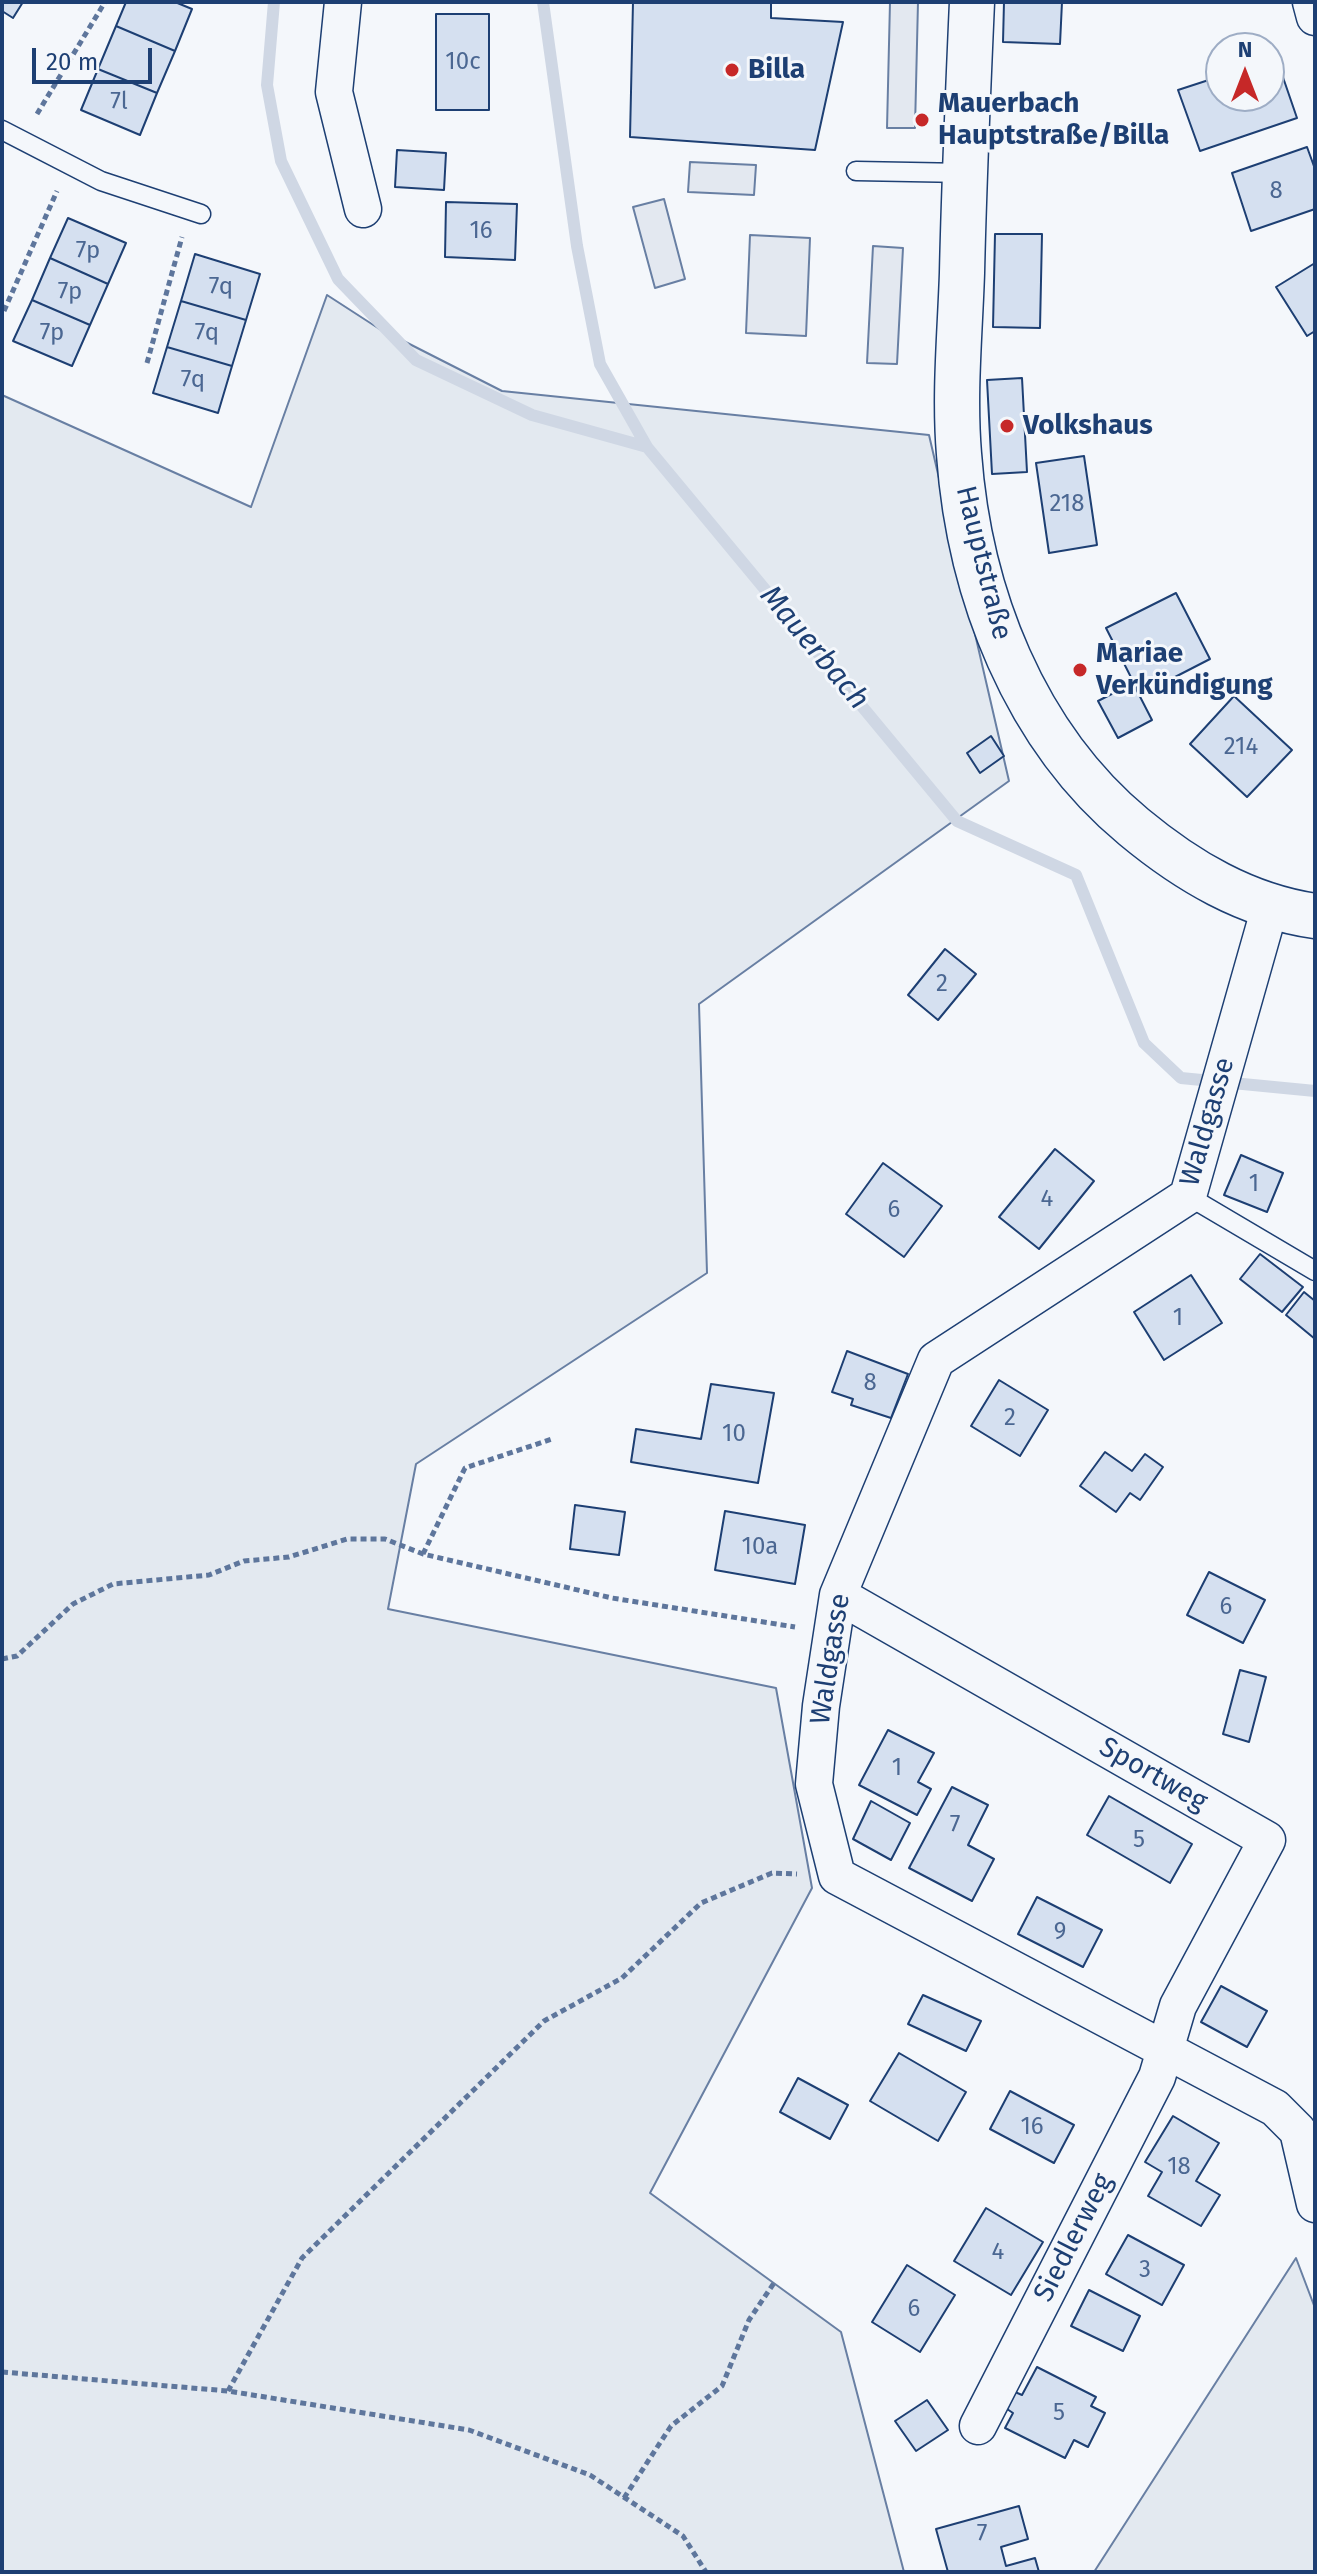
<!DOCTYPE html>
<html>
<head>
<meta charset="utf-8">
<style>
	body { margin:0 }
	#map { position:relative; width:1317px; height:2574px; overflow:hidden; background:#f4f7fb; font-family:"Fira Sans",sans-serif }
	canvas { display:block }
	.frame { position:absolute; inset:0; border:4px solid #1d3f73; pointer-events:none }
	.north { position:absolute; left:1205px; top:32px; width:80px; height:80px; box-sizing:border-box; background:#f4f7fb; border:2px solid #9eadc5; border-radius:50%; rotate:0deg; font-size:22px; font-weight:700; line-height:32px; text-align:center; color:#1d3f73 }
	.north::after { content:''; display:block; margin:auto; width:28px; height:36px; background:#c62828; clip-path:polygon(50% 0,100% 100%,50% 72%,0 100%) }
	.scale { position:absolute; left:32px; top:48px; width:120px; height:36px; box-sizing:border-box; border:4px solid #1d3f73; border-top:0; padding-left:10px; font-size:24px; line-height:28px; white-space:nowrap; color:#1d3f73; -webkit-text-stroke:6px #f4f7fb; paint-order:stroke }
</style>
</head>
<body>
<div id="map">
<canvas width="1317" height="2574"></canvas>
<div class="frame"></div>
<div class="north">N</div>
<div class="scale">20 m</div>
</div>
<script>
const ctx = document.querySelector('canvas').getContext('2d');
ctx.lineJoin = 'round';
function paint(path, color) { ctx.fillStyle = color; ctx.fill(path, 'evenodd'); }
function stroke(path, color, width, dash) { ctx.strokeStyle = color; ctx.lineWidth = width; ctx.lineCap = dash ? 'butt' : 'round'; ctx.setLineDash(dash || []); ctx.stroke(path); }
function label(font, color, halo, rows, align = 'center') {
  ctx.font = font + ' "Fira Sans",sans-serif'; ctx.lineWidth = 6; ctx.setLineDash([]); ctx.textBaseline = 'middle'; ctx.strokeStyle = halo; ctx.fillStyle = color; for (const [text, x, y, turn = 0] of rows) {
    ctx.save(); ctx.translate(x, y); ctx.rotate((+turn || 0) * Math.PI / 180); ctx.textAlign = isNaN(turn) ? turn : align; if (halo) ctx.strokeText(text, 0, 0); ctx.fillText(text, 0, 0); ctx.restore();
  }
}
const green = new Path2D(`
	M 327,295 L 378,328 L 502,391 L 929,435 L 1009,781 L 699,1004 L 707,1273 L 416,1464 L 388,1609 L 776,1688 L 812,1888 L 650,2193 L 841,2332 L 904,2572 L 2,2572 L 2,395 L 251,507 Z
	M 1296,2258 L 1315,2308 L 1315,2572 L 1094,2572 Z`);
const parking = new Path2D(`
	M 890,2 L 918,2 L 915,128 L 887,128 Z
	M 690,162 L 756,165 L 754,195 L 688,192 Z
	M 664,199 L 685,279 L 655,288 L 633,207 Z
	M 750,235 L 810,238 L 806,336 L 746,333 Z
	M 873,246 L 903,248 L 897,364 L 867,363 Z`);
const stream = new Path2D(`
	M 274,2 L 267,85 L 281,161 L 338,279 L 416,360 L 532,415 L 647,447
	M 543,2 L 577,246 L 600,364 L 647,447 L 957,821 L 1076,875 L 1144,1043 L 1181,1078 L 1315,1091`);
const building = new Path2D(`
	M 2,2 L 23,2 L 13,18 L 2,11 Z
	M 126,2 L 175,2 L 192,9 L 175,51 L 116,26 Z
	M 633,2 L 771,2 L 771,18 L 843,22 L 815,150 L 630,137 Z
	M 1004,2 L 1062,2 L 1060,44 L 1003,42 Z
	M 436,14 L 489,14 L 489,110 L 436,110 Z
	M 116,26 L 175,51 L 157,93 L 98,69 Z
	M 1276,57 L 1297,118 L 1200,151 L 1178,90 L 1221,76 L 1221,96 L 1269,96 L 1269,59 Z
	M 98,69 L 157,93 L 140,135 L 81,110 Z
	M 1307,147 L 1315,169 L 1315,209 L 1251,231 L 1232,173 Z
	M 397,150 L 446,153 L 444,190 L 395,187 Z
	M 446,202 L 517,204 L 515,260 L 445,257 Z
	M 68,218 L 126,243 L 108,284 L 50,258 Z
	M 995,234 L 1042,234 L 1040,328 L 993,327 Z
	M 195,254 L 260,274 L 246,320 L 181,301 Z
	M 50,258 L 108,284 L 90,325 L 32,300 Z
	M 1315,263 L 1315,331 L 1307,336 L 1276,287 Z
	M 32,300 L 90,325 L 72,366 L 13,341 Z
	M 181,301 L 246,320 L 232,366 L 167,347 Z
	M 167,347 L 232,366 L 218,413 L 153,393 Z
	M 1022,378 L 1027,472 L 992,474 L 987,380 Z
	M 1084,456 L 1097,545 L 1049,553 L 1036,463 Z
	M 1176,593 L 1210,659 L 1140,695 L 1106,628 Z
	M 1133,683 L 1152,720 L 1118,738 L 1098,701 Z
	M 1234,696 L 1292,750 L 1247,797 L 1190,744 Z
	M 991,736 L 1004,756 L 980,773 L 967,753 Z
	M 945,949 L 976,974 L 938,1020 L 908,995 Z
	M 1055,1149 L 1094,1181 L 1039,1249 L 999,1217 Z
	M 1241,1155 L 1283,1173 L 1267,1212 L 1224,1195 Z
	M 883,1163 L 942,1206 L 904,1257 L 846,1214 Z
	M 1260,1254 L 1303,1287 L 1282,1312 L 1240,1279 Z
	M 1191,1275 L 1222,1323 L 1164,1360 L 1134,1312 Z
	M 1304,1292 L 1315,1301 L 1315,1339 L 1286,1315 Z
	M 847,1351 L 908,1374 L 891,1418 L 851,1405 L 853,1399 L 832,1392 Z
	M 999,1380 L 1048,1410 L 1020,1456 L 971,1426 Z
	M 711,1384 L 774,1393 L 758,1483 L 631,1462 L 636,1429 L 701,1439 Z
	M 1105,1452 L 1132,1471 L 1145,1454 L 1163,1467 L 1140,1500 L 1130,1493 L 1116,1512 L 1080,1486 Z
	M 575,1505 L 625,1512 L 619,1555 L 570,1549 Z
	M 725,1511 L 805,1525 L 795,1584 L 715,1570 Z
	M 1209,1572 L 1265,1600 L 1243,1643 L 1187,1615 Z
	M 1240,1670 L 1266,1677 L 1249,1742 L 1223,1734 Z
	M 888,1730 L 934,1753 L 918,1782 L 931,1789 L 917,1815 L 859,1785 Z
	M 952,1787 L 988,1805 L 968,1845 L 994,1859 L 972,1901 L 909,1868 Z
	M 1109,1796 L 1192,1844 L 1170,1883 L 1087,1835 Z
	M 871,1801 L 910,1823 L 891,1860 L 853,1839 Z
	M 1037,1897 L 1102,1930 L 1083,1967 L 1018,1934 Z
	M 1221,1986 L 1267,2011 L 1247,2047 L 1201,2022 Z
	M 923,1995 L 981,2021 L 966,2051 L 908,2024 Z
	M 899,2053 L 966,2092 L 938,2141 L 870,2101 Z
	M 798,2078 L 848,2105 L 830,2139 L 780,2112 Z
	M 1010,2091 L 1074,2125 L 1054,2163 L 990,2129 Z
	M 1173,2116 L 1219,2143 L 1196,2181 L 1220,2195 L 1201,2226 L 1148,2196 L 1162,2172 L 1145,2162 Z
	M 986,2208 L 1043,2242 L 1011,2295 L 954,2261 Z
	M 1128,2235 L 1184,2265 L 1162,2305 L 1106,2274 Z
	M 907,2265 L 955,2295 L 920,2352 L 872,2322 Z
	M 1089,2290 L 1140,2316 L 1123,2351 L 1071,2326 Z
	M 1037,2367 L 1096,2397 L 1091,2406 L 1105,2413 L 1088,2447 L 1074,2440 L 1065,2458 L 1005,2428 L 1013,2413 L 1007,2409 L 1015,2392 L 1022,2395 Z
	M 927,2400 L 948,2430 L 916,2451 L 895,2421 Z
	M 1019,2506 L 1028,2539 L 1001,2547 L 1006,2566 L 1035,2558 L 1039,2572 L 948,2572 L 936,2529 Z`);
const path = new Path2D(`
	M 37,114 L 105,2
	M 4,311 L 57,191
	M 147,363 L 182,237
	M 423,1554 L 465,1468 L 552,1439
	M 2,1659 L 17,1656 L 73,1604 L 113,1584 L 209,1575 L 244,1561 L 289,1557 L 347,1539 L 385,1539 L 423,1554 L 612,1598 L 795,1627
	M 2,2372 L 228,2391 L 469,2430 L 590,2475 L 683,2536 L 706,2572
	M 228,2391 L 302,2258 L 544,2021 L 622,1978 L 701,1903 L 772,1873 L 797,1874
	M 624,2498 L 671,2426 L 722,2386 L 749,2320 L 774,2283`);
const lane = new Path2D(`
	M 2,130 L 101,181 L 201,214
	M 856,171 L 965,173
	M 1188,1196 L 1315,1271`);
const street = new Path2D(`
	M 343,2 L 334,92 L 363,209
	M 1311,2 L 1315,17
	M 1270,907 L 1188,1196 L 936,1360 L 838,1595 L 821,1706 L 814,1784 L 837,1876 L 1275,2108 L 1298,2131 L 1315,2204
	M 838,1595 L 1267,1840 L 1178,2006 L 1157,2077 L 978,2426`);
const secondary = new Path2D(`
	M 972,2 C 968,92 964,183 962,273 C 960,333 954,394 959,454 C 969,593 1024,736 1134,827 C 1187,871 1246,906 1315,916`);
const markers = [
	[732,70,8,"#c62828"],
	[922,120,8,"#c62828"],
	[1007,426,8,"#c62828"],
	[1080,670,8,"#c62828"]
];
const numberNames = [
	["10c",463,62],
	["7l",119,102],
	["8",1276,191],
	["16",481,231],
	["7p",88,251],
	["7q",221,287],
	["7p",70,292],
	["7p",52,333],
	["7q",207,333],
	["7q",193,380],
	["218",1067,504],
	["214",1241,747],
	["2",942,984],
	["1",1254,1184],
	["4",1047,1199],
	["6",894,1210],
	["1",1178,1318],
	["8",870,1383],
	["2",1010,1418],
	["10",734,1434],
	["10a",760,1547],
	["6",1226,1607],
	["1",897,1768],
	["7",955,1825],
	["5",1139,1840],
	["9",1060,1932],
	["16",1032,2127],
	["18",1179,2167],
	["4",998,2252],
	["3",1145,2270],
	["6",914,2309],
	["5",1059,2413],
	["7",982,2534]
];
const poiNames = [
	["Billa",748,70],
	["Mauerbach",938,104],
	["Hauptstraße/Billa",938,136],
	["Volkshaus",1023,426],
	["Mariae",1096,654],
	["Verkündigung",1096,686]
];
const streetNames = [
	["Hauptstraße",983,563,76],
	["Waldgasse",1208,1122,-74],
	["Waldgasse",831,1659,-81],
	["Sportweg",1153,1775,30],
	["Siedlerweg",1074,2238,-63]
];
const waterNames = [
	["Mauerbach",814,648,50]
];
paint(green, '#e3e9f0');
stroke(green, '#687fa3', 2);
paint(parking, '#e3e8f0');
stroke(parking, '#687fa3', 2);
stroke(stream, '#cfd7e4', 12);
paint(building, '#d5e0f0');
stroke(building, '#1d3f73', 2);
stroke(lane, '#1d3f73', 21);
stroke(street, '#1d3f73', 39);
stroke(secondary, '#1d3f73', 47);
stroke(path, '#5e769c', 5, [6, 4]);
stroke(lane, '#f4f7fb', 18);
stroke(street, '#f4f7fb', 36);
stroke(secondary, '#f4f7fb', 44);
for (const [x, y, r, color] of markers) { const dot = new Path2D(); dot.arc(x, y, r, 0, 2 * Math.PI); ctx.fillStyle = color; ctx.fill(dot); stroke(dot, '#f4f7fb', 3); }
label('24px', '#4b6792', null, numberNames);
label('bold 28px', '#1d3f73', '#f4f7fb', poiNames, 'left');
label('28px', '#1d3f73', '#f4f7fb', streetNames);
label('italic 30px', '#1d3f73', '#f4f7fb', waterNames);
</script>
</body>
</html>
